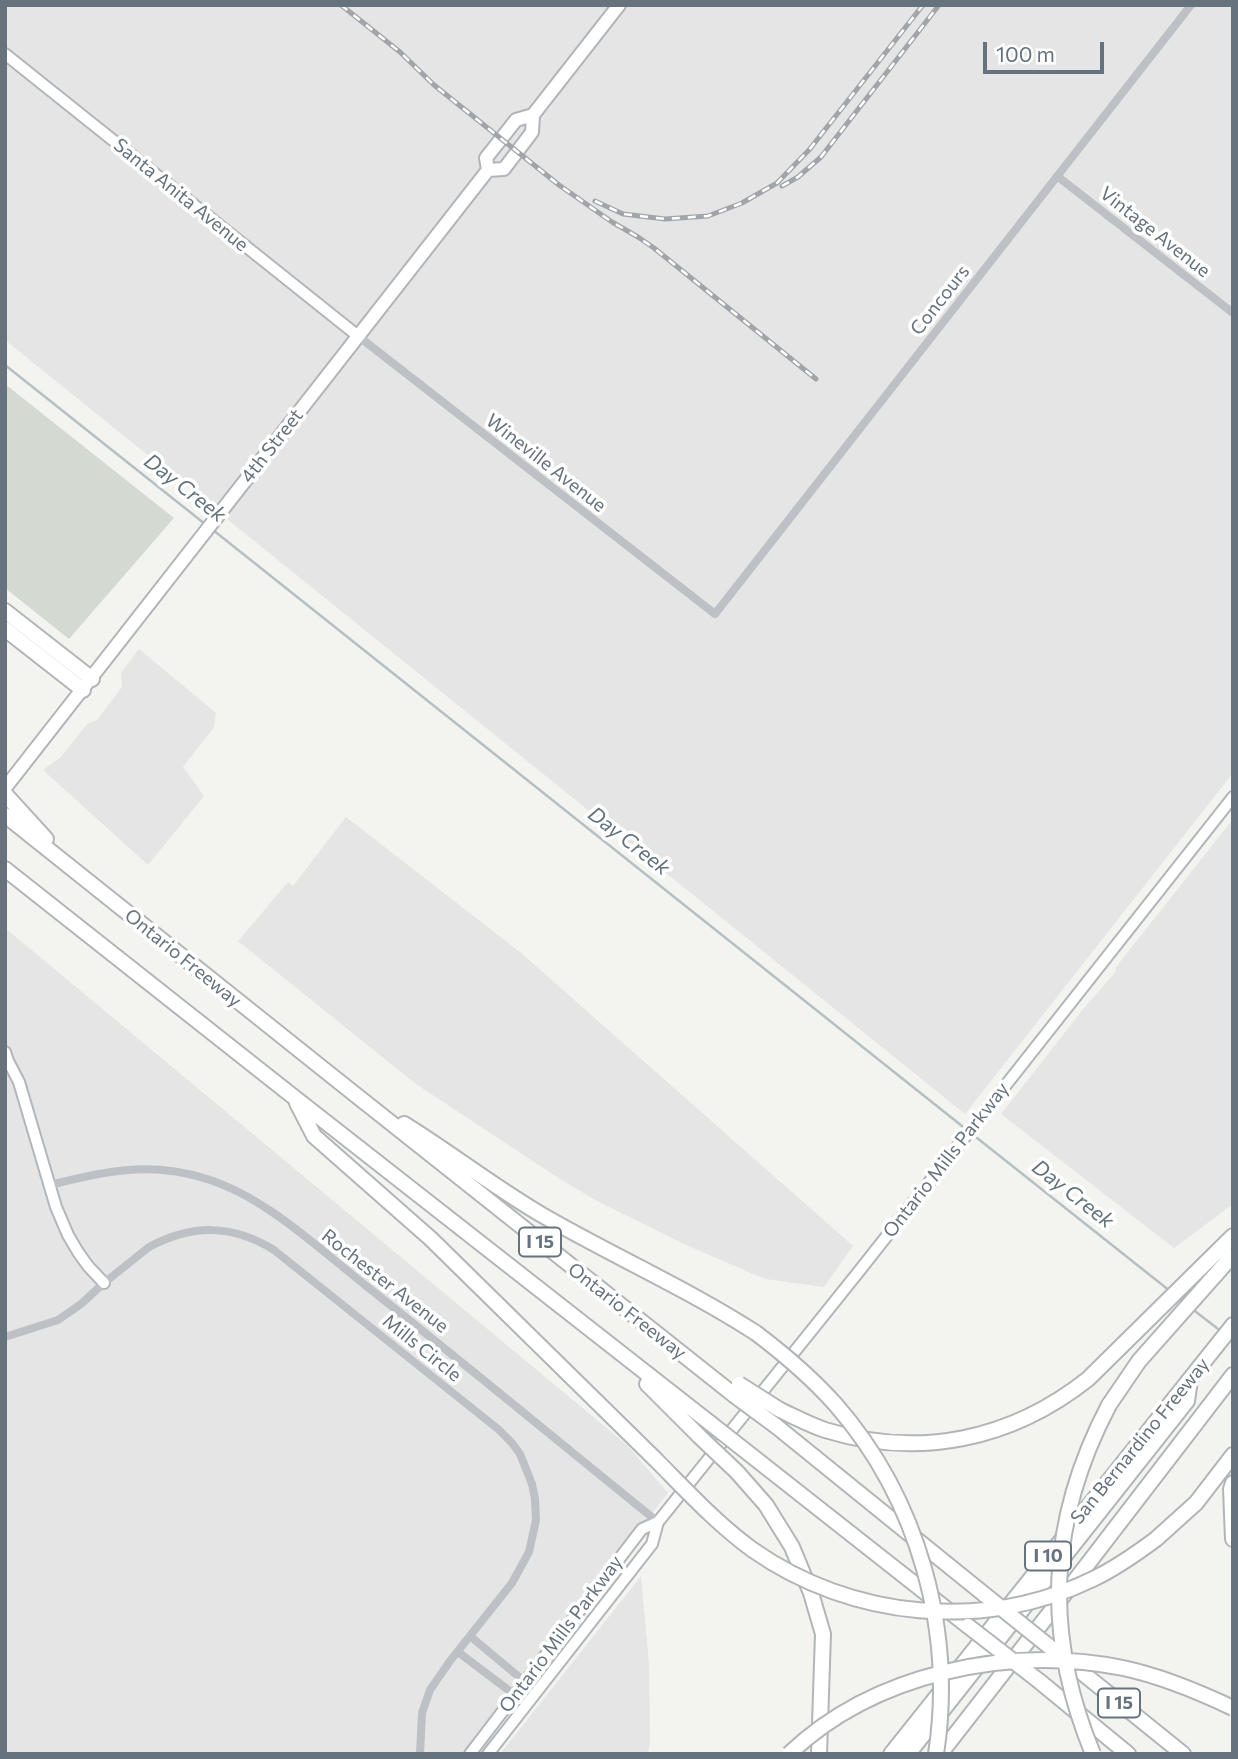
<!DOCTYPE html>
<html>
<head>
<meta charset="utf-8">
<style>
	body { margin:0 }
	#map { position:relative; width:1238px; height:1759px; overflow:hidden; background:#f3f4f0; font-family:Commissioner,sans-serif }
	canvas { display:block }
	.frame { position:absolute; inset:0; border:7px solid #66727e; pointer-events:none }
	.scale { position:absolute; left:983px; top:42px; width:121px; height:32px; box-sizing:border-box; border:4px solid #66727e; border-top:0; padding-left:9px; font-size:21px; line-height:24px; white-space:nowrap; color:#66727e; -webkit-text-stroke:5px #fff; paint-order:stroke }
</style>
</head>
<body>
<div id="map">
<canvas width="1238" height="1759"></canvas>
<div class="frame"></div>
<div class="scale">100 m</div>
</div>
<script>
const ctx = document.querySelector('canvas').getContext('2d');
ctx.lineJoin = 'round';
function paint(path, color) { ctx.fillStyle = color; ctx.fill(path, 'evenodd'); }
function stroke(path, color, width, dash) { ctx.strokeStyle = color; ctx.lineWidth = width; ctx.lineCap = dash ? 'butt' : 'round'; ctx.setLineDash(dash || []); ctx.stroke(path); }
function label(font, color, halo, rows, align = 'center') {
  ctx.font = font + ' Commissioner,sans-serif'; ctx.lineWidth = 7; ctx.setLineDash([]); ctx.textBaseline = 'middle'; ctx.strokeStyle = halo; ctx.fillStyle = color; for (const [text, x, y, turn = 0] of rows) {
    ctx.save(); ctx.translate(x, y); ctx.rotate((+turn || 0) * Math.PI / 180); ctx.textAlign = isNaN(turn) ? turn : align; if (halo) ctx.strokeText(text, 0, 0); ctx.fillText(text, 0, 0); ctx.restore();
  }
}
const built = new Path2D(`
	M 5,5 L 1233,5 L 1233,773 L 965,1114 L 5,340 Z
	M 139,649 L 216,713 L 214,727 L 183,767 L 204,796 L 148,865 L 43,770 L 61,757 L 87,724 L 97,720 L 122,687 L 121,673 Z
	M 346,817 L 521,953 L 853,1246 L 824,1287 L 765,1279 L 684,1244 L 597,1201 L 557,1177 L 416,1084 L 238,941 L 288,882 L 293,886 Z
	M 1233,819 L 1233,1204 L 1174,1248 L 1001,1114 L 1084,1008 L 1112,976 L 1116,971 L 1116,967 Z
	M 5,928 L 627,1445 L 668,1493 L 465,1754 L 5,1754 Z
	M 641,1576 L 649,1664 L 650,1742 L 648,1754 L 500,1754 Z`);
const green = new Path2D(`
	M 5,384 L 174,518 L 69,639 L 5,588 Z`);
const stream = new Path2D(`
	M 5,365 L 205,524
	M 213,530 L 967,1130
	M 972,1134 L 1170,1291
	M 1191,1308 L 1222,1332`);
const street = new Path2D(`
	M 1057,176 L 1233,313
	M 358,336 L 715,614 L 1191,5
	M 50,1185 C 105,1171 150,1161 207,1179 C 265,1197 317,1247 365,1285 C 464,1363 560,1443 658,1522
	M 5,1337 L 58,1320 L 81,1304 L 104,1283 L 149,1247 C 193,1224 232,1224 274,1250 L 498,1429 L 512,1443 L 520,1454 L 532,1484 L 535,1499 L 536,1520 L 529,1552 L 512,1583 L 450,1661 L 430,1690 L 422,1713 L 420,1754
	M 470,1636 L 537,1692
	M 458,1652 L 527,1704`);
const secondary = new Path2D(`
	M 5,54 L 358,336
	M 5,1052 L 8,1061 L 19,1082 L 56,1207 L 68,1235 L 78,1252 L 88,1266 L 104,1283
	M 470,1754 L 642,1529 L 658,1522
	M 488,1754 L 652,1544 L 658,1522 L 860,1270 L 1233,797`);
const primary = new Path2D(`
	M 488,170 L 504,169 L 532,132 L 533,115 L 619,5
	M 5,788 L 488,170 L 486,158 L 516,120 L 533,115`);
const highway = new Path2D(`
	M 5,611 L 92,679
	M 5,629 L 83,690
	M 5,794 L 46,839
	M 5,815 L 347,1088 L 734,1395
	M 5,869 L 295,1098 L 710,1423
	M 297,1103 L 314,1136 L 431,1239 L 655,1459
	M 404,1124 C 451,1153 494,1187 542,1215 C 613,1256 688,1289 756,1333
	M 647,1384 L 699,1436
	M 1109,1405 L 1139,1361 L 1233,1255
	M 780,1410 C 795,1417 810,1425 825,1430 C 919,1459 1011,1440 1088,1379 L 1233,1236
	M 776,1426 L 985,1595
	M 752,1456 L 968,1626
	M 737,1472 L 766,1505 L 792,1547 L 811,1593 L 823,1634 L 819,1754
	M 1233,1483 L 1231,1489 L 1233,1539
	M 1156,1539 L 1196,1503 L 1233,1455
	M 1064,1658 L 1183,1754
	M 1039,1681 L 1128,1754
	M 891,1754 L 1233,1325
	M 908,1754 L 1187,1401 L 1190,1380
	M 940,1754 L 1080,1574 L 1233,1375`);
const rail = new Path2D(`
	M 341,5 L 400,52 L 434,85 L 559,185 L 612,222 L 638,237 L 654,248 L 816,379
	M 782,186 L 798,177 L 821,157 L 939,5
	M 595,201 L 623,214 L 665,219 L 708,216 L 742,203 L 777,183 L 809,150 L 923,5`);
const highwayBridge = new Path2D(`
	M 756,1333 C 785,1355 812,1378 836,1405 C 918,1499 955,1630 936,1754
	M 739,1384 L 780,1410
	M 734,1395 L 776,1426
	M 710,1423 L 752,1456
	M 699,1436 L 737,1472
	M 655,1459 C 686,1490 717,1524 753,1550 C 851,1619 985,1632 1093,1579 C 1116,1568 1136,1554 1156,1539
	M 985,1595 L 1056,1652
	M 968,1626 L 1039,1681
	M 789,1754 C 874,1673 1009,1645 1123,1668 C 1161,1676 1197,1691 1233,1708
	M 1093,1754 C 1043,1633 1048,1521 1109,1405`);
const shields = [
	[540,1242,42],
	[1048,1556,46],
	[1119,1703,42]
];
const shieldNames = [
	["I 15",540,1242],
	["I 10",1048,1556],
	["I 15",1119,1703]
];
const streetNames = [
	["Santa Anita Avenue",181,195,39],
	["Vintage Avenue",1155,232,38],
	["Concours",940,300,-52],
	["4th Street",272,446,-52],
	["Wineville Avenue",546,463,38],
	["Ontario Freeway",183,958,39],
	["Ontario Mills Parkway",946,1160,-52],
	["Rochester Avenue",385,1281,38],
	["Ontario Freeway",627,1311,38],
	["Mills Circle",422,1348,39],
	["San Bernardino Freeway",1140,1441,-51],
	["Ontario Mills Parkway",561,1634,-53]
];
const waterNames = [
	["Day Creek",185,488,38],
	["Day Creek",629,841,38],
	["Day Creek",1073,1194,38]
];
paint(built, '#e4e5e4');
paint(green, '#d4dad2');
stroke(stream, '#b6bfc4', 2.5);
stroke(secondary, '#b2b6ba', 14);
stroke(primary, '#b1b4b8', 16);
stroke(highway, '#b2b5b8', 18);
stroke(street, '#bdc0c4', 8);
stroke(secondary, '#fff', 10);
stroke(primary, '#fff', 12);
stroke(highway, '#fff', 14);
stroke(rail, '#a1a5aa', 5);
stroke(rail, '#fff', 2.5, [8]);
stroke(highwayBridge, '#b2b5b8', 18, []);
stroke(highwayBridge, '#fff', 14);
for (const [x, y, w] of shields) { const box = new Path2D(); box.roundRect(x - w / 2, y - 14.5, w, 29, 5); ctx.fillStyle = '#fff'; ctx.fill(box); stroke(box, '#66727e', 2); }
label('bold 18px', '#66727e', null, shieldNames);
label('19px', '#66727e', '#fff', streetNames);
label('italic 21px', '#62737b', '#fff', waterNames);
</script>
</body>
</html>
